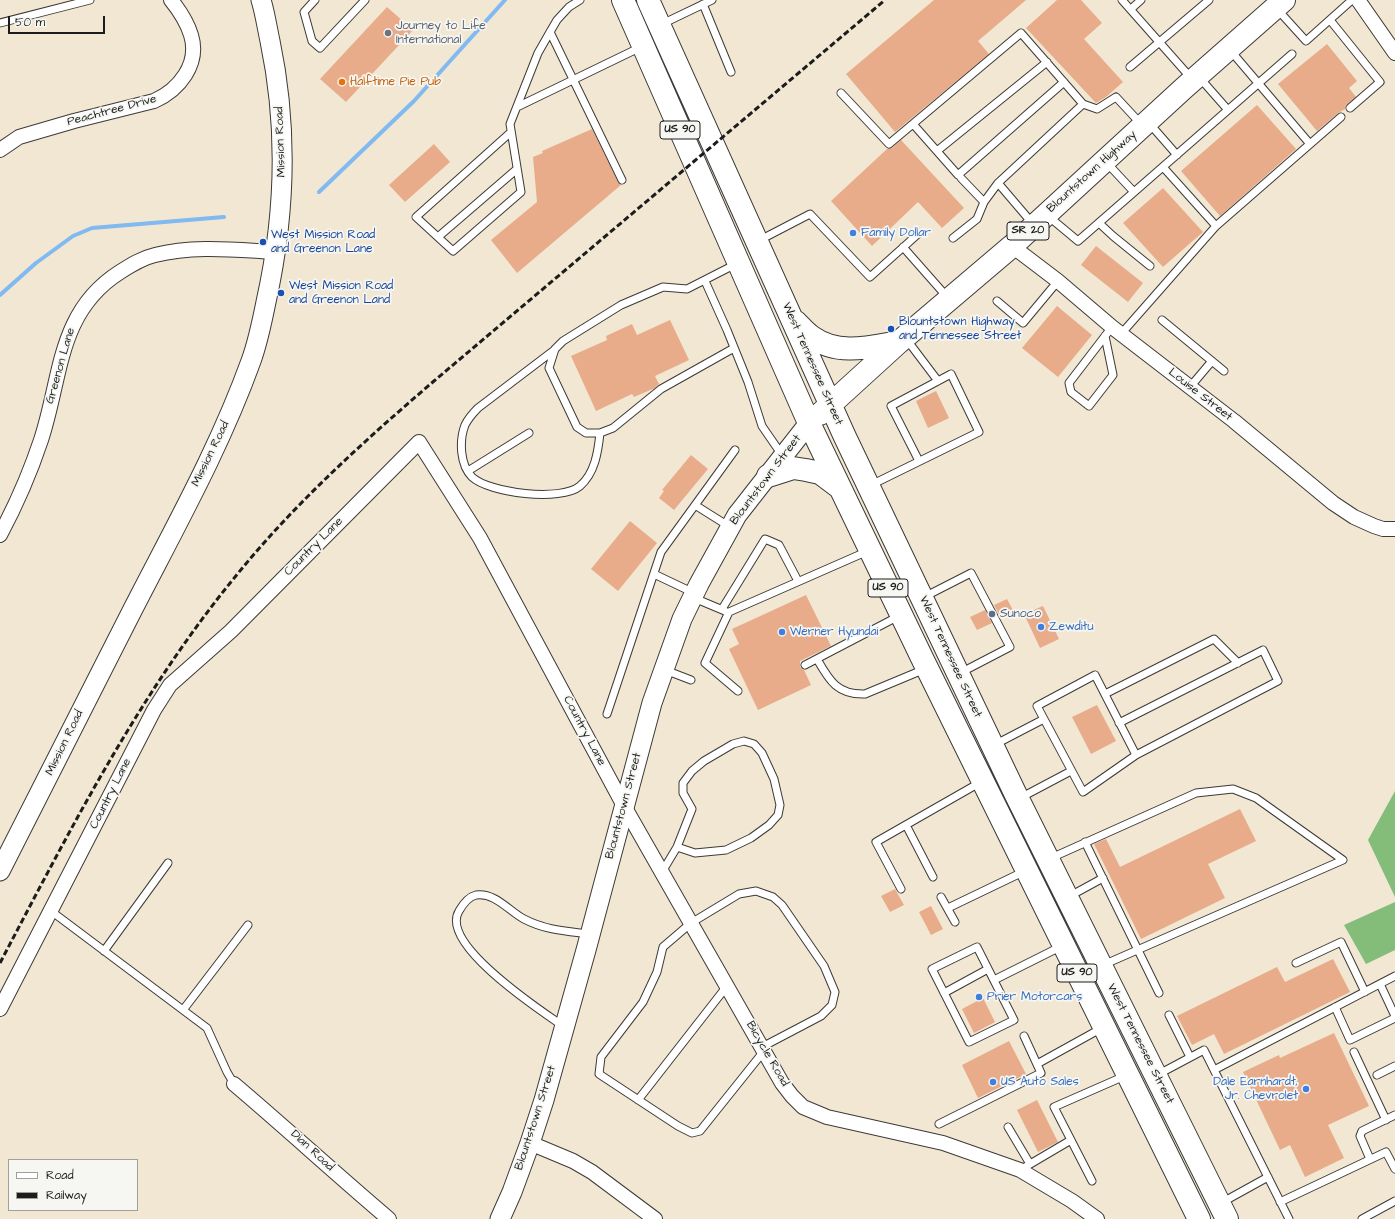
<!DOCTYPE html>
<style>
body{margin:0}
#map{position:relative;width:1395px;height:1219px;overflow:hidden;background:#f2e7d2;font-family:"Architects Daughter",sans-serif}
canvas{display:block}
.legend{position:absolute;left:8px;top:1159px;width:130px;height:52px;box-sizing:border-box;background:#f6f6f2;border:1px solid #9f9f9c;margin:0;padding:5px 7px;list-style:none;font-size:12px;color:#1c1c1c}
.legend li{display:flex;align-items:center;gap:8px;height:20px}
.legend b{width:20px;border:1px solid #9f9f9c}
.scale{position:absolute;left:8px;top:16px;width:97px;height:18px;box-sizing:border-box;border:2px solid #1c1c1c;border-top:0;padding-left:5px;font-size:12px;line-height:14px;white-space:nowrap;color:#1c1c1c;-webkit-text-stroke:3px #f6f6f2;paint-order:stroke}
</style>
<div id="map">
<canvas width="1395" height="1219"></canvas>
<ul class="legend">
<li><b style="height:5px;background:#fff"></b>Road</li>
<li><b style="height:5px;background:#1c1c1c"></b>Railway</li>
</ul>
<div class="scale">50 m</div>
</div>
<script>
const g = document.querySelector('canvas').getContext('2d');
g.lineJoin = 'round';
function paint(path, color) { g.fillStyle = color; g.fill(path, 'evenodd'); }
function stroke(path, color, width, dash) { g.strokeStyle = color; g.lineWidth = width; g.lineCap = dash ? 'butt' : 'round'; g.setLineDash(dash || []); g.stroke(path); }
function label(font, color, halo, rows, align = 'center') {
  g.font = font + ' "Architects Daughter",sans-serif'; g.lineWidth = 3.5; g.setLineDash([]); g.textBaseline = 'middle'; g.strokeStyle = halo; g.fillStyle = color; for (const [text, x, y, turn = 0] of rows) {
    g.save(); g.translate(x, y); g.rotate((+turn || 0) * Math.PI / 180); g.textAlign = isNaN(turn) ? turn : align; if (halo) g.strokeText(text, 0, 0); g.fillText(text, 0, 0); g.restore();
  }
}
paint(new Path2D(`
 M1395,791v106l-27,-57z
 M1395,902v48l-29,14 -22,-39z`), '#84bc79');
stroke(new Path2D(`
 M319,192l95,-91 91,-101
 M0,295l36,-32 37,-27 19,-8 132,-11`), '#81b9f1', 4);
paint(new Path2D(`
 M934,0h92l-48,41 11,13 -94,78 -49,-58z
 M1057,0h24l21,23 -18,16 39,43 -17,15 -10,6 -70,-75z
 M387,7l26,23 -67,72 -26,-23z
 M1327,44l30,37 -8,7 7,9 -10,8 -1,4 -7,4 -21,18 -39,-47z
 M1257,105l39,44 -76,67 -39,-45z
 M592,129l26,53 3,3 -104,88 -26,-33 46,-38 -4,-45 10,-4 -1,-2z
 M901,140l63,68 -22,20 -24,-26 -46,44 -41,-45 56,-52 5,-1z
 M434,144l16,18 -45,40 -16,-17z
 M1163,188l40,44 -40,35 -40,-44z
 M1096,246l47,37 -15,19 -47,-37z
 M1057,306l35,29 -34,42 -36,-29z
 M670,320l19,40 -34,16 4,8 -4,4 -21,9 -2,-3 -36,17 -25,-55 36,-16 -1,-4 26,-12 5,11z
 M936,391l13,27 -21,10 -12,-27z
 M691,455l17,14 -34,41 -15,-12 5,-7 -2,-1z
 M630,521l27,22 -39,48 -27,-22z
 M806,595l25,51 -31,15v6l4,3 7,15 -53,25 -29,-61 10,-5 -7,-15z
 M1007,599l7,13 -13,6 -7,-13z
 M1043,606l16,33 -19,9 -16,-34z
 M985,610l7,13 -15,7 -7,-13z
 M1097,705l19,36 -25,13 -19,-37z
 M1240,809l16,32 -48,23 17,34 -84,41 -47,-95 12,-5 14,28z
 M895,889l9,16 -14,7 -9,-16z
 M931,906l12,23 -12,6 -12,-23z
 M1333,959l17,33 -126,62 -10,-20 -22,11 -15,-29 100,-49 8,15z
 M983,998l12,24 -21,11 -12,-24z
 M1334,1033l35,73 -41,19 16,33 -39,19 -15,-32 -10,5 -37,-78 36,-17 1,3z
 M1009,1041l17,33 -48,24 -16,-33z
 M1037,1100l21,42 -20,10 -21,-42z`), '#e8ac8a');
const service = new Path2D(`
 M315,0l-11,12 8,29 8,7 45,-48
 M1122,0l69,78
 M703,4l28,68
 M1131,9l10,-9
 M1277,9l29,32 46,-41
 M1330,20l50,62 -30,26
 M0,23l90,-23
 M662,24l50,-24
 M550,32l72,148
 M1230,50l80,94
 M1130,67l79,-67
 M1199,77l29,33
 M841,93l48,51 132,-111 62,71 14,5 19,-12 25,27
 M517,107l124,-60
 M1149,123l28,32
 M913,124l45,51 106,-93
 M511,132l-95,85 37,34 68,-59 -11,-68 28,-71 12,-21 7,-12 12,-13 11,-7
 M937,151l110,-89
 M1106,162l28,30
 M1163,167l53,59
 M961,178l23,24
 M998,183l35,41
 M1048,216l30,25 214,-187
 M1099,223l14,13 37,30
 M438,237l79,-68
 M953,238l24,-19 7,-17 14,-19 85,-79
 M758,241l52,-27 60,63 48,-43
 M903,247l45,51
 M705,281l22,49 21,52 14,44 20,29
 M997,301l26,22 35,-42
 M1162,320l62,51
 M1121,334l95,-108 125,-109
 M1105,336l8,39 -24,31 -18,-14 -2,-9 43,-56
 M907,340l31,41
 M734,348l-73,41 -48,39 -13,5h-14l-9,-6 -28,-59 6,-19 8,-8 58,-36 42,-18 24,2 49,-25
 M553,351l-75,57c-5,5 -10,11 -13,17 -6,16 -5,40 7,52 17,16 89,25 108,9 15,-13 18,-34 20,-53
 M1190,387l22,-26
 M468,471l61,-38
 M871,485l108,-53 -28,-58 -60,32 28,55
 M695,505l35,22
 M654,574l40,19
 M924,597l47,-24 39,74 -50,26
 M694,598l31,13
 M722,609l43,-70 14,6 19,36
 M817,659c12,21 20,36 48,35l60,-25
 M805,665l94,-49
 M665,670l26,10
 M738,691l-33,-28 24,-51 139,-61
 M1105,694l109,-55 24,24
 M607,714l54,-162 74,-102
 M1119,723l144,-73 15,31 -142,74 -53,37 -46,-86 58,-31 41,80
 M994,745l50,-26
 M1020,798l51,-27
 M906,825l27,52
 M1085,842l74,151
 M1051,858l145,-65 37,-4 23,9 87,62 -240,105
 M662,872l15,-25 15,-38 -9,-16v-10l9,-12 12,-10 29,-17 11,-3 10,3 8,9 12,26 6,26 -2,10 -9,10 -18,13 -25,12 -31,3 -18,-6
 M901,889l-25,-47 105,-60
 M1070,896l33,-18
 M941,897l14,25
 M948,908l77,-37
 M51,911l156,117 20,44 7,12
 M977,947l37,73 -45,22 -37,-73z
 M104,951l64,-88
 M1296,963l45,-21 24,50
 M994,980l68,-34
 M1380,984l15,32
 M944,993l44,-24
 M1335,1007l15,33 45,-22
 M183,1010l65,-85
 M1169,1015l21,42
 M563,1026c-23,-16 -124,-82 -104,-115 4,-7 9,-14 17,-16 19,-3 34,17 48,24 21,11 41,12 65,15
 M762,1047l59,-31 11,-11 3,-13 -11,-26 -42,-61 -9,-8 -17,-6 -17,3 -48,29 -28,24 -6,25 -14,30 -42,55 -2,17 79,52 14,7 8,-2 64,-80
 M1354,1052l32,68
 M1037,1064l65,-36
 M1214,1070l181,-94
 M1157,1075l47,-25 85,169
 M1377,1075l18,-9
 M638,1100l89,-114
 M939,1124l102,-51 -17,-37
 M1008,1127l22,37
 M1370,1159l-10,-23 2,-5 33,-16
 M1020,1170l51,-30
 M1092,1181l-38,-74 73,-32
 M1280,1202l106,-50 9,17
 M1221,1203l47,-26
 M1362,1219l33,-18`);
const minor = new Path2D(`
 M1358,0l37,53
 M0,150l19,-13 55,-16 80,-20c25,-11 46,-37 37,-66 -4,-13 -12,-25 -20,-35
 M1012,246l46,35 54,46 122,94 99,82 21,14 20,9 9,3h12
 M0,535c16,-30 30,-62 41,-95 21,-63 16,-128 79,-168 11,-7 22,-14 35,-17 39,-10 81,-5 121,-3
 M0,1009l154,-299 16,-25 61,-54 188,-189 61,96 144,268 158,277 10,13 11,11 24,10 116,26 77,27 52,31 25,18
 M234,1084c52,44 103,91 155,135
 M530,1143l43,18 19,11 63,47`);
const secondary = new Path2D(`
 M0,871c45,-87 89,-176 134,-264 41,-80 86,-160 117,-246 7,-19 11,-39 15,-59 19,-85 22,-175 4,-261 -3,-14 -5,-28 -9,-41
 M500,1219l12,-27 18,-49 14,-43 42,-150 66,-247 30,-84 17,-35 38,-69 72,-92`);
const primary = new Path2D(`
 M623,0l186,423 114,237 276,559
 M648,0l197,437 171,358 211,424
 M796,322c5,5 10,11 16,15 26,19 58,10 87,5
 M820,414l79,-72 113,-96 172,-158 100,-88
 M768,476l25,-8 13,2 14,3 20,15`);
stroke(service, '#3c3a37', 9);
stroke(minor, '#3c3a37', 16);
stroke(secondary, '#3c3a37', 21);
stroke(primary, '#3c3a37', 24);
stroke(service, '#fff', 7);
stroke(minor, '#fff', 14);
stroke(secondary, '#fff', 19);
stroke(primary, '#fff', 22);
stroke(new Path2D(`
 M0,963c70,-133 139,-269 235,-386 59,-73 128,-135 199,-196l451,-381`), '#1c1c1c', 3, [6, 3]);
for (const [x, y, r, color] of [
 [388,33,4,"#6b7280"],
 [342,82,4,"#e8710a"],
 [853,233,4,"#3f7fe0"],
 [263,242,4,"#1a4fb4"],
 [281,293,4,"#1a4fb4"],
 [891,329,4,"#1a4fb4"],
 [992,614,4,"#5c6f8a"],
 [1041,627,4,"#3f7fe0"],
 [782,632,4,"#3f7fe0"],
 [979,997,4,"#3f7fe0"],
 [993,1082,4,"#3f7fe0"],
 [1306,1089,4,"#3f7fe0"]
]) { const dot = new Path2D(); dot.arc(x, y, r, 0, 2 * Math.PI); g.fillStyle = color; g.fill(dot); stroke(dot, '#f6f6f2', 1.5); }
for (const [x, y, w] of [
 [680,130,40],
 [1028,231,42],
 [888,588,40],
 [1077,973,40]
]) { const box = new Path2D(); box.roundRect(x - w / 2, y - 9, w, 18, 3); g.fillStyle = '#f6f6f2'; g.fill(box); stroke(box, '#1c1c1c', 1); }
label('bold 11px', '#1c1c1c', null, [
 ["US 90",680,130],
 ["SR 20",1028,231],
 ["US 90",888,588],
 ["US 90",1077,973]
]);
label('12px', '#5b616d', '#f6f6f2', [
 ["Journey to Life",396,26],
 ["International",396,40]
], 'left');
label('12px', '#c56008', '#f6f6f2', [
 ["Halftime Pie Pub",350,82]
], 'left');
label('12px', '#1c1c1c', '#f6f6f2', [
 ["Peachtree Drive",112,111,-15],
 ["Mission Road",281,142,-92],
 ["Blountstown Highway",1092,172,-42],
 ["West Tennessee Street",812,364,66],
 ["Greenon Lane",61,366,-74],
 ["Louise Street",1200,395,38],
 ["Mission Road",211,454,-64],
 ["Blountstown Street",766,480,-53],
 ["Country Lane",314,547,-45],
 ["West Tennessee Street",950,657,65],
 ["Country Lane",584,731,62],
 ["Mission Road",65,743,-64],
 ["Country Lane",111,794,-63],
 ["Blountstown Street",624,806,-75],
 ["West Tennessee Street",1140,1044,63],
 ["Bicycle Road",767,1054,60],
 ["Blountstown Street",536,1118,-72],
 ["Dian Road",312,1151,43]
]);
label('12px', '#366cbe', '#f6f6f2', [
 ["Family Dollar",861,233],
 ["Zewditu",1049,627],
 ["Werner Hyundai",790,632],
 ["Prier Motorcars",987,997],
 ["US Auto Sales",1001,1082],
 ["Dale Earnhardt,",1298,1082,"right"],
 ["Jr. Chevrolet",1298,1096,"right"]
], 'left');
label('12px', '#164399', '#f6f6f2', [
 ["West Mission Road",271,235],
 ["and Greenon Lane",271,249],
 ["West Mission Road",289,286],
 ["and Greenon Land",289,300],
 ["Blountstown Highway",899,322],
 ["and Tennessee Street",899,336]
], 'left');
label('12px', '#4e5e75', '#f6f6f2', [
 ["Sunoco",1000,614]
], 'left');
</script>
